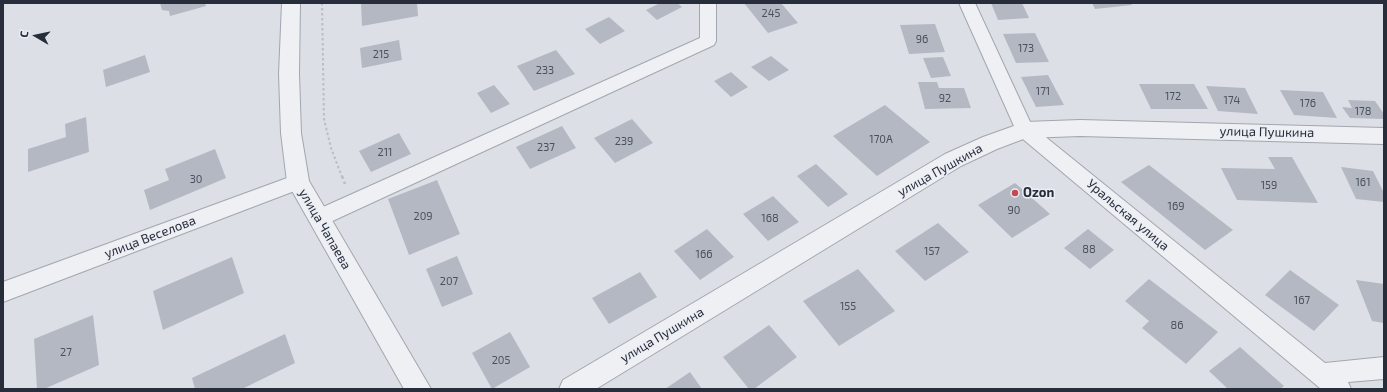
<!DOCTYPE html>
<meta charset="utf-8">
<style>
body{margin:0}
#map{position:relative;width:1387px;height:392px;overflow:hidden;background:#dcdfe5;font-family:"Exo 2",sans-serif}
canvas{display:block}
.frame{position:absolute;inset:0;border:4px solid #272d3b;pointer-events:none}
.north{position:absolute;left:16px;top:16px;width:40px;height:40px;-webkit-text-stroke:3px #ebeef3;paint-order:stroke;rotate:279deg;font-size:11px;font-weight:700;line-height:16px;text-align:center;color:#272d3b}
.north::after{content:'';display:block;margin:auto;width:14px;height:18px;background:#272d3b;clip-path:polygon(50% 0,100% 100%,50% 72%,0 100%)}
</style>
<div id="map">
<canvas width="1387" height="392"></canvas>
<div class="frame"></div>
<div class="north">С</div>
</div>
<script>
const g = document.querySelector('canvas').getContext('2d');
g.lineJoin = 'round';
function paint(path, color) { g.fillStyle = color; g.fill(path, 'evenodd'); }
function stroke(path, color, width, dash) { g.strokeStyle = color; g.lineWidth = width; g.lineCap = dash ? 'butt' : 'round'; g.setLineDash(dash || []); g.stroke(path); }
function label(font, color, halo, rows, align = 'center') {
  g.font = font + ' "Exo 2",sans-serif'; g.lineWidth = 3; g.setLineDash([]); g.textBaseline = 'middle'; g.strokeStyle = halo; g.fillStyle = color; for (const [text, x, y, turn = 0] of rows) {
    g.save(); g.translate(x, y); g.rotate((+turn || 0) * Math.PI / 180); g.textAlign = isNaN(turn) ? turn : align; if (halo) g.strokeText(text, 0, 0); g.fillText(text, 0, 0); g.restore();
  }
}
paint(new Path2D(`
 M160,3h45l1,3 -36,10 -1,-5 -7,-1z
 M361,3h56l1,13 -56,10z
 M660,3h17l5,4 -25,13 -11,-10z
 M744,3h37l17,20 -30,10z
 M991,3h31l7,15 -31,2z
 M1092,3h39l1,2 -37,4z
 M609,17l16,14 -25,13 -15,-15z
 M935,24l10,28 -36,2 -9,-29z
 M1035,33l14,29 -33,1 -13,-29z
 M399,40l3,20 -40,8 -2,-20z
 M556,50l19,24 -41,17 -17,-25z
 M145,55l5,17 -44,15 -3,-17z
 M771,56l18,14 -20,11 -18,-14z
 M943,57l8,19 -20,2 -8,-20z
 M731,72l17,15 -17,10 -17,-16z
 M1048,75l16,30 -28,2 -15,-30z
 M918,82h19l2,6h25l7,20 -46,1z
 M1139,84h55l14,25h-57z
 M494,85l16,19 -19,9 -14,-20z
 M1206,86l39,2 13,26 -40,-3z
 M1280,90l43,2 14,26 -43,-3z
 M1348,100l27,1 9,13v5l-34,-1 -8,-11 10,1z
 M885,105l45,37 -53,34 -44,-40z
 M86,117l3,35 -61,20v-23l38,-12 -1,-13z
 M632,119l21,24 -38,20 -21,-25z
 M562,126l14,22 -46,21 -14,-22z
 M399,133l12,21 -40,18 -12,-21z
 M215,149l11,29 -76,32 -6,-20 25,-10 -4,-11z
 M1268,157h24l26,46 -81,-3 -16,-32 54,1z
 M816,164l32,30 -20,13 -31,-31z
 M1149,165l84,65 -28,20 -84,-68z
 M1341,167l32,4 11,22v9l-28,-3z
 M437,180l23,54 -51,21 -21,-56z
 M1015,183l35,31 -38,24 -34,-33z
 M773,196l26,26 -31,19 -25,-27z
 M938,223l31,29 -44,29 -30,-30z
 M707,229l27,28 -34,23 -26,-29z
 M1088,229l26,21 -24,19 -26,-21z
 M457,256l16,38 -31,13 -16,-38z
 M232,257l12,36 -81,37 -10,-39z
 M858,269l37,42 -56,35 -36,-45z
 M1290,270l49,35 -25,26 -49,-36z
 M640,272l17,25 -48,27 -17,-26z
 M1149,279l69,53 -32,32 -44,-36 7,-7 -24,-20z
 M1356,280l28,4v39l-12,-2z
 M93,315l6,50 -55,24h-7l-3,-50z
 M769,325l28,32 -43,32h-5l-26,-32z
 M510,332l20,35 -38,22 -20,-36z
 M285,334l10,29 -53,26h-47l-3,-11z
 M1240,347l44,39 -4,3h-52l-19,-18z
 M690,372l12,17h-37z`), '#b4b8c2');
const minor = new Path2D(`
 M700,3h16v38l-2,4 -388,179 -7,2 -7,-2 -3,-6 3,-6 388,-174z
 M959,3h16l57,123 293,237 59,-6v22l-36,3 3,7h-30l-303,-254z
 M298,174l7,3 3,5 -3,5 -302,115v-20z`);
const tertiary = new Path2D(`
 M282,3h18l-1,71 2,59 8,48 122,208h-27l-117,-207 -6,-49 -2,-59z
 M1080,120l304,8v16l-304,-8 -54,2 -29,11 -36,17 -365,223h-37l4,-9 382,-226 38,-17 42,-15z`);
stroke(minor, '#a2a6af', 2);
stroke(tertiary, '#a2a6af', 2);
stroke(new Path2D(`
 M322,3l2,116 7,29 11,29`), '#bbbdc4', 2, [2.5, 2.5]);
stroke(new Path2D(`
 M342,176l3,8`), '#bbbdc4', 2.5, [3, 3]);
paint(minor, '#eff0f4');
paint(tertiary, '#eff0f4');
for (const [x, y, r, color] of [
 [1015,193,4,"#c44753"]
]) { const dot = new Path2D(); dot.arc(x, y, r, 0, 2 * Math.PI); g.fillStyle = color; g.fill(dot); stroke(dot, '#ebeef3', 1.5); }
label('11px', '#4a505d', null, [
 ["245",771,13],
 ["96",922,39],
 ["173",1026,48],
 ["215",381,54],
 ["233",545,70],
 ["171",1043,91],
 ["172",1173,96],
 ["92",945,98],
 ["174",1232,100],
 ["176",1308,103],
 ["178",1363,111],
 ["170А",881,139],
 ["239",624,141],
 ["237",546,147],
 ["211",385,152],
 ["30",196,179],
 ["161",1363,182],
 ["159",1269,185],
 ["169",1176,206],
 ["90",1014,210],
 ["209",423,216],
 ["168",770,218],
 ["88",1089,249],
 ["157",932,251],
 ["166",704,254],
 ["207",449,281],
 ["167",1302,300],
 ["155",848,306],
 ["86",1177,325],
 ["27",66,352],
 ["205",501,360]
]);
label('13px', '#272d3b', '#ebeef3', [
 ["улица Пушкина",1267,132,1],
 ["улица Пушкина",940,170,-29],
 ["Уральская улица",1128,215,40],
 ["улица Чапаева",325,229,60],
 ["улица Веселова",150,237,-21],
 ["улица Пушкина",662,335,-31]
]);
label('bold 13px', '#272d3b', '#ebeef3', [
 ["Ozon",1023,193]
], 'left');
</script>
